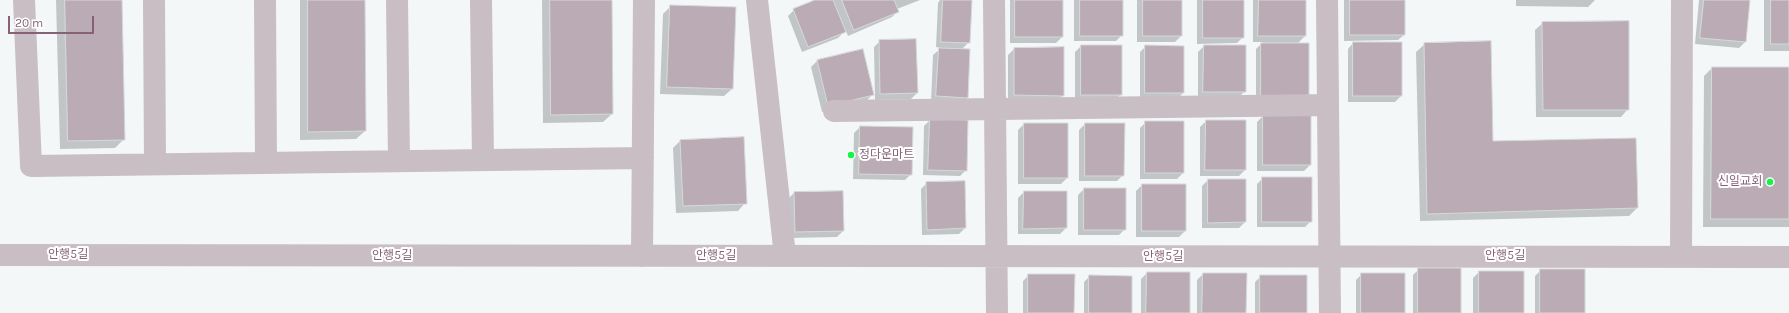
<!DOCTYPE html>
<meta charset="utf-8">
<style>
body{margin:0}
#map{position:relative;width:1789px;height:313px;overflow:hidden;background:#f3f7f7;font-family:Karla,sans-serif}
canvas{display:block}
.scale{position:absolute;left:8px;top:16px;width:86px;height:18px;box-sizing:border-box;border:2px solid #876277;border-top:0;padding-left:5px;font-size:12px;line-height:14px;white-space:nowrap;color:#876277;-webkit-text-stroke:3px #fff;paint-order:stroke}
</style>
<div id="map">
<canvas width="1789" height="313"></canvas>
<div class="scale">20 m</div>
</div>
<script>
const g = document.querySelector('canvas').getContext('2d');
g.lineJoin = 'round';
function paint(path, color) { g.fillStyle = color; g.fill(path, 'evenodd'); }
function stroke(path, color, width, dash) { g.strokeStyle = color; g.lineWidth = width; g.lineCap = dash ? 'butt' : 'round'; g.setLineDash(dash || []); g.stroke(path); }
function label(font, color, halo, rows, align = 'center') {
  g.font = font + ' Karla,"Noto Sans KR",sans-serif'; g.lineWidth = 4; g.setLineDash([]); g.textBaseline = 'middle'; g.strokeStyle = halo; g.fillStyle = color; for (const [text, x, y, turn = 0] of rows) {
    g.save(); g.translate(x, y); g.rotate((+turn || 0) * Math.PI / 180); g.textAlign = isNaN(turn) ? turn : align; if (halo) g.strokeText(text, 0, 0); g.fillText(text, 0, 0); g.restore();
  }
}
paint(new Path2D(`
 M56,0h65l3,139 -9,9 -55,1z
 M300,0h64l1,131 -9,8 -56,1z
 M542,0h69l1,114 -9,8 -60,1z
 M818,0h102l-23,9 1,2 -6,6 -44,19 -8,-19h-1l5,15 -6,6 -36,14 -14,-36 6,-6z
 M940,0h31l-2,42 -8,8 6,48 -6,6 -30,-2 2,-47 8,-7 -5,-1 2,-44z
 M1010,0h52v37l-6,6h-46z
 M1074,0h48v35l-6,6h-42z
 M1137,0h44v36l-6,6h-38z
 M1197,0h46v37l-6,6 -40,1z
 M1253,0h52v36l-8,8h11l-52,57v-52l7,-7h-10z
 M1344,0h60v35l-6,5 -54,1z
 M1516,0h79l-7,7 -72,-1z
 M1699,0h50l-4,42 -6,6 -44,-4z
 M1764,0h25v51h-25z
 M671,6l61,83 -8,7 -64,-2 3,-80z
 M1543,23l85,86 -7,8h-85l-1,-87z
 M915,40l2,53 -6,6 -36,1 -1,-53 6,-6z
 M1353,43l48,53 -6,6h-47v-53z
 M1425,44l67,98 145,66 -8,8 -209,5 -4,-169z
 M1081,46l40,48 -6,6h-40v-48z
 M1146,46l37,47 -6,6h-37v-47z
 M1204,46l41,45 -6,6 -41,1v-46z
 M1014,49l49,46 -6,6h-49v-46z
 M863,51l10,43 -6,6 -45,12 -11,-45 6,-6z
 M1712,68h77v159h-86l1,-151z
 M1263,116l47,49 -6,6h-47v-49z
 M930,120l36,50 -6,6 -37,-1 1,-49z
 M1206,121h39v49l-6,6h-39v-49z
 M1146,122l37,51 -6,6h-37v-51z
 M1024,124l43,54 -6,6h-43v-54z
 M1085,124l38,51 -6,6h-38v-51z
 M860,127l51,47 -6,6 -52,-1 1,-46z
 M680,141l65,62 -7,8 -62,2 -3,-65z
 M1263,178l48,43 -6,6h-48v-43z
 M1208,180l37,42 -6,6h-37v-42z
 M927,183l38,45 -6,6 -37,1 -1,-46z
 M1142,185l43,46 -6,6h-43v-46z
 M1084,189h41v40l-6,6h-41v-40z
 M1024,192l42,36 -6,6h-42v-36z
 M794,193l49,38 -6,6 -48,1 -1,-39z
 M1419,269l41,44h-47v-38z
 M1541,270l43,43h-49v-37z
 M1479,272l44,41h-50v-35z
 M1147,273l42,40h-48v-34z
 M1203,274l42,39h-48v-33z
 M1362,274l42,39h-48v-33z
 M1029,275l44,38h-50v-32z
 M1090,276l41,37h-47v-31z
 M1261,276l45,37h-51v-31z`), '#0003');
const building = new Path2D(`
 M65,0h57l3,140 -57,1z
 M308,0h57l1,131 -58,1z
 M550,0h62l1,114 -62,1z
 M815,0h18l13,32 -38,15 -15,-38z
 M842,0h52l5,12 -45,18z
 M943,0h29l-2,43 -29,-1z
 M1015,0h48v37h-48z
 M1080,0h43v36h-43z
 M1143,0h39v36h-39z
 M1203,0h41v38h-41z
 M1259,0h47v36h-48z
 M1350,0h55v35h-55z
 M1704,0h46l-4,42 -46,-4z
 M1771,0h18v44h-18z
 M670,5l66,2 -3,82 -66,-2z
 M1629,21v89h-86l-1,-88z
 M916,39l2,54 -38,1 -1,-54z
 M1491,41l2,100 143,-3 2,70 -211,6 -3,-171z
 M1353,42h49v54h-49z
 M1261,43h48v53h-48z
 M1081,45h41v50h-41z
 M1145,45l39,1v47h-39z
 M1204,45h42v47h-43z
 M1064,47v49l-50,-1v-47z
 M939,48l31,1 -2,49 -32,-2z
 M863,49l11,46 -46,11 -11,-46z
 M1712,67h77v152h-78z
 M1263,115h48v50h-48z
 M930,119l38,1 -1,51 -39,-1z
 M1206,120h40v50h-41z
 M1145,121h39v52h-39z
 M1024,123h44v55h-44z
 M1085,123h40l-1,53h-39z
 M860,126l53,1 -1,48 -53,-1z
 M744,137l3,67 -64,2 -3,-66z
 M1262,177h50v45h-50z
 M1208,179h38v43l-38,1z
 M965,181l1,47 -39,2 -1,-48z
 M1142,184h44v47h-44z
 M1084,188h42v42h-42z
 M843,191l1,40 -49,1 -1,-40z
 M1024,191h43v37l-44,1z
 M1418,268h43v45h-43z
 M1540,269h45v44h-45z
 M1479,271h45v42h-45z
 M1147,272h43v41h-44z
 M1203,273h44l-1,40h-44z
 M1361,273h44v40h-44z
 M1028,274h47l-1,39h-46z
 M1089,275l43,1v37h-43z
 M1260,275h47v38h-47z`);
paint(building, '#baabb5');
stroke(building, '#d5d8d8', 1);
stroke(new Path2D(`
 M24,0l7,166 612,-8
 M154,0l1,164
 M265,0l1,163
 M397,0l2,161
 M481,0l2,160
 M757,0l28,256
 M994,0l3,313
 M1327,0l3,313
 M834,111l493,-6
 M0,255l1789,2
 M642,256l2,-256
 M1681,257l1,-257`), '#c8bec4', 22);
for (const [x, y, r, color] of [
 [851,155,4,"#14f647"],
 [1770,182,4,"#14f647"]
]) { const dot = new Path2D(); dot.arc(x, y, r, 0, 2 * Math.PI); g.fillStyle = color; g.fill(dot); stroke(dot, '#fff', 1.5); }
label('12px', '#876277', '#fff', [
 ["정다운마트",859,155],
 ["신일교회",1762,182,"right"]
], 'left');
label('12px', '#876277', '#fff', [
 ["안행5길",68,255],
 ["안행5길",392,256],
 ["안행5길",716,256],
 ["안행5길",1505,256],
 ["안행5길",1163,257]
]);
</script>
